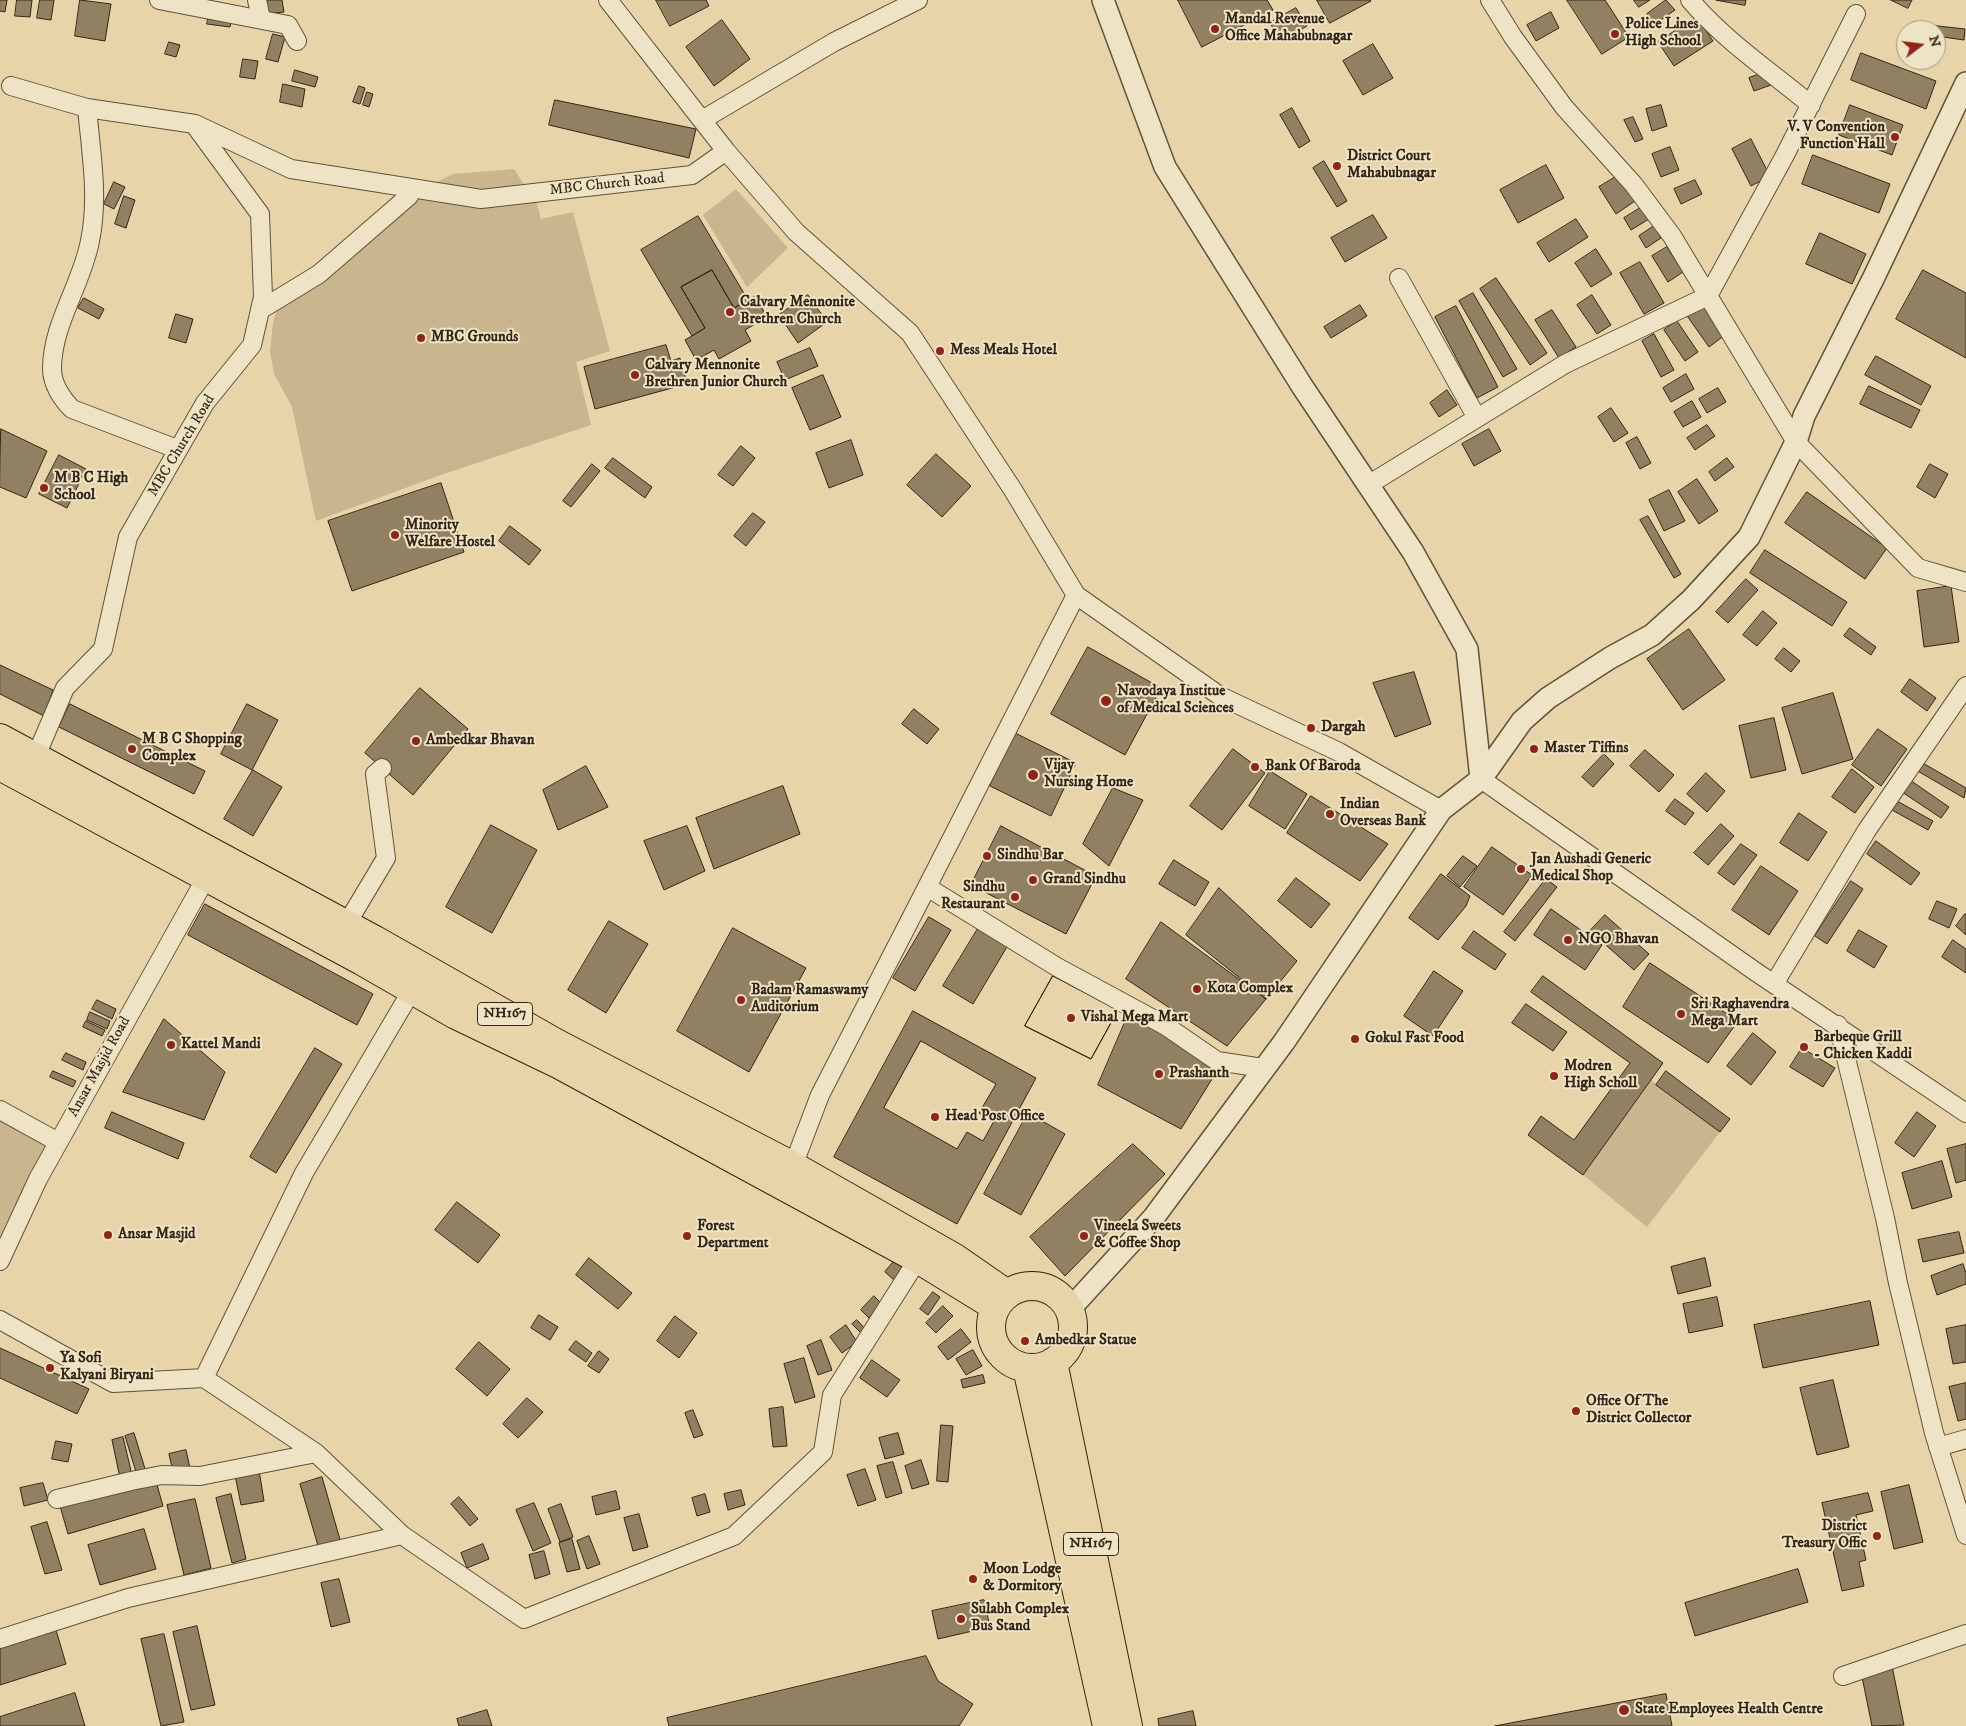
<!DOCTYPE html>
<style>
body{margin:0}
#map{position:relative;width:1966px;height:1726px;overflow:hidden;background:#e7d4a8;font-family:"IM FELL DW Pica",serif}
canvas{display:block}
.north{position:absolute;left:1896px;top:20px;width:50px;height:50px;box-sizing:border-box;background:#efe3c6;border:1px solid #a4977f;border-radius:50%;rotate:75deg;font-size:14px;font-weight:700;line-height:20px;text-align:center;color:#342615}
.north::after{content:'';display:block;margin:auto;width:18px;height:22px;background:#8f2418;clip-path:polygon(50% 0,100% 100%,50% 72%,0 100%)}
</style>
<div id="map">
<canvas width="1966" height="1726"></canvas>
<div class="north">N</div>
</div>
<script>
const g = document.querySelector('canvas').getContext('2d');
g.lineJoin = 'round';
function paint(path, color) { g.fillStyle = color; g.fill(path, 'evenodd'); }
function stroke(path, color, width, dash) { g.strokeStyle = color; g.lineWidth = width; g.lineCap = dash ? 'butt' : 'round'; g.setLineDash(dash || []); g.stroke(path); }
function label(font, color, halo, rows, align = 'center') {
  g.font = font + ' "IM FELL DW Pica",serif'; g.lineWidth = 4; g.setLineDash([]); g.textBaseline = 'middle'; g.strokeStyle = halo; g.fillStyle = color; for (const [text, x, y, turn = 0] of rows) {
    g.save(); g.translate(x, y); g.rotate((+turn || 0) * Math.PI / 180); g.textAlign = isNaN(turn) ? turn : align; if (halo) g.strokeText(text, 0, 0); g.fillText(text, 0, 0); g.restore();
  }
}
paint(new Path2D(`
 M514,169l23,35 4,15 32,-7 37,139 -34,11 15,63 -153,51 -122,45 -24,-114 -18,-33 -4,-22 3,-29 6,-22 120,-100 54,-27z
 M736,189l52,59 -41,39 -44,-72z
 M1651,1080l69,52 -73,95 -64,-52z
 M0,1112l50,32 -50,107z`), '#c9b68f');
const building = new Path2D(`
 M0,0h7l-2,12 -5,-1z
 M17,0h15l-2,17 -15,-1z
 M40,0h14l-3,20 -14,-2z
 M80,0l31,4 -6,37 -30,-5z
 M266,0h16l2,12 -16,2z
 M656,0h50l3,6 -39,20z
 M1178,0h89l6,10 -71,37z
 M1317,0h53l1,1 -41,22z
 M1567,0h38l24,37 -27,17z
 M1634,0h16l-11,7z
 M1666,0l9,10 -20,14 -8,-10z
 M1716,0h30l-1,5z
 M1891,0h21l-4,8z
 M1296,8l11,18 -26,15 -11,-18z
 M1551,12l8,16 -23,13 -9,-16z
 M209,13l23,4 -2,10 -23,-3z
 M1697,17l16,24 -39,25 -16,-24z
 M722,20l28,39 -36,27 -28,-39z
 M1920,24l45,5 -1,11 -28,-4v-6h-16z
 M273,34l12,3 -7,25 -12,-3z
 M169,42l11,3 -4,12 -11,-3z
 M1373,44l20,34 -30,17 -20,-34z
 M1861,53l75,28 -10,28 -75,-29z
 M243,59l15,2 -3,18 -15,-2z
 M295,70l23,7 -3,10 -23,-6z
 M1766,72l5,13 -17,6 -5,-13z
 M283,84l22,5 -3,18 -22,-5z
 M359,86l6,2 -5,16 -7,-2z
 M367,92l6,2 -4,13 -6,-2z
 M555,100l141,29 -7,29 -140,-33z
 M1661,105l6,21 -15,5 -6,-22z
 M1850,105l53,20 -11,30 -53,-20z
 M1292,108l18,33 -11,7 -19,-33z
 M1633,117l10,22 -8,3 -11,-22z
 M1751,139l19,37 -19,10 -19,-37z
 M1670,147l9,23 -18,7 -9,-23z
 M1813,155l77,29 -11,29 -77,-29z
 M1324,161l23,40 -10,6 -24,-39z
 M1546,165l18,33 -46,25 -18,-33z
 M1619,175l16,26 -19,13 -17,-27z
 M1695,180l7,14 -21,10 -7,-15z
 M114,182l11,5 -11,22 -10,-5z
 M124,196l11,4 -9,28 -11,-4z
 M1642,207l7,12 -18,11 -7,-12z
 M1373,215l14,23 -42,24 -14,-24z
 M698,216l50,84 -14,8 -22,-38 -31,17 24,41 -13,8 -51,-86z
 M1576,219l12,18 -39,25 -12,-19z
 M1654,226l7,12 -15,10 -7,-12z
 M1820,233l46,21 -14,30 -46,-20z
 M1667,247l16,25 -15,10 -16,-26z
 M1596,249l16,25 -21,13 -16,-24z
 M1640,262l24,41 -20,11 -24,-41z
 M712,270l22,38 21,-12 12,21 -22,13 6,11 -32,18 -5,-9 -18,10 -11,-20 20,-12 -24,-41z
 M1923,270l43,23v65l-70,-39z
 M1496,278l51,75 -17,12 -50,-76z
 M1473,293l44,76 -14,8 -44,-76z
 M808,295l19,27 -29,21 -19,-28z
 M1592,295l19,30 -14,9 -20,-29z
 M84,298l20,11 -5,10 -21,-11z
 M1700,302l25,33 -16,12 -24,-34z
 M1360,305l7,11 -36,22 -7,-11z
 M1456,306l42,81 -21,11 -42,-81z
 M1552,310l24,37 -17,11 -24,-38z
 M176,314l17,5 -7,24 -17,-5z
 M1677,321l21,31 -13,9 -21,-31z
 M1654,334l20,36 -13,7 -19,-36z
 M666,345l5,16 9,-3 7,26 -92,25 -11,-42z
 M810,348l8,18 -33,14 -8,-18z
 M1876,356l55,30 -10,19 -56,-30z
 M1686,374l8,15 -23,13 -8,-14z
 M823,375l18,42 -31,13 -18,-42z
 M1869,386l51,24 -9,18 -51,-24z
 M1718,388l8,14 -19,11 -8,-14z
 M1447,390l10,15 -18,12 -9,-14z
 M1692,401l9,16 -18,10 -9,-15z
 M1611,408l17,25 -14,9 -16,-25z
 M1707,425l8,11 -20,14 -8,-12z
 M1,429l46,22 -21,47 -26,-11z
 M1489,429l12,22 -27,15 -12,-22z
 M1637,437l14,26 -11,6 -14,-26z
 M851,440l12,35 -34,13 -13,-35z
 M741,446l14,12 -22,28 -15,-11z
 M936,454l35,32 -29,31 -35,-32z
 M59,455l27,14 -19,39 -28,-14z
 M613,458l39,29 -7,11 -40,-30z
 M1727,458l7,9 -19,14 -6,-9z
 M592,464l8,7 -29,36 -8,-6z
 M1930,464l18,10 -13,24 -18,-11z
 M1697,479l21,32 -19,13 -21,-32z
 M441,483l23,69 -112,39 -24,-70z
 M1669,490l16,31 -21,10 -15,-31z
 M1807,492l80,56 -22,31 -80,-56z
 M753,513l12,9 -19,24 -12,-10z
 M1648,516l33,58 -7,4 -34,-58z
 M510,526l31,24 -12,15 -30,-24z
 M1765,550l82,52 -15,24 -82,-53z
 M1746,579l12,11 -30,33 -12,-11z
 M1951,586l8,56 -35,5 -7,-56z
 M1763,611l14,12 -20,23 -14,-11z
 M1850,628l26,19 -5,8 -27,-19z
 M1689,629l36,51 -42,30 -36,-51z
 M1088,647l73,41 -36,67 -74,-41z
 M1784,648l16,13 -9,11 -16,-13z
 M0,665l53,25 -9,26 -44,-22z
 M1414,672l17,52 -36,13 -22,-54z
 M1910,679l26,19 -9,13 -26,-19z
 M420,688l48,41 -55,66 -48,-42z
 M1833,693l20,66 -51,15 -20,-66z
 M70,704l135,67 -11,23 -135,-67z
 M247,704l31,16 -26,50 -31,-16z
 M914,709l25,20 -12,15 -25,-20z
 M1774,718l12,52 -35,8 -12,-52z
 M1878,729l29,20 -26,37 -29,-21z
 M1015,733l61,30 -25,53 -61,-30z
 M1233,749l32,24 -43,57 -32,-24z
 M1645,750l29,25 -15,17 -29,-26z
 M1604,754l10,10 -21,23 -11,-10z
 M1921,762l45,26 -2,10 -48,-28z
 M586,766l22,41 -50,23 -15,-40z
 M1852,769l22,18 -19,26 -23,-16z
 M253,770l29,17 -29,49 -29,-17z
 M1270,771l37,23 -22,35 -36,-23z
 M1706,773l19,18 -18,21 -20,-18z
 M1907,778l42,29 -8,11 -42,-28z
 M783,786l17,48 -86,35 -18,-51z
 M1113,788l30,12 -34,66 -26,-22z
 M1311,796l77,48 -28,37 -73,-48z
 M1675,799l19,14 -9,12 -19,-14z
 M1897,801l36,20 -5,9 -36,-20z
 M1799,813l28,19 -19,29 -28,-18z
 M1721,824l13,12 -26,29 -14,-12z
 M491,825l46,25 -45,83 -46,-26z
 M687,826l18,45 -41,19 -20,-49z
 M1001,826l95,50 -30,58 -95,-49z
 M1876,841l44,32 -9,12 -44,-31z
 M1741,844l16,11 -23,30 -16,-12z
 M1492,847l40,28 -29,40 -39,-28z
 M1463,856l14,10 -17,21 -13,-11z
 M1174,860l35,22 -14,24 -36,-22z
 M1761,866l37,25 -29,44 -37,-25z
 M1441,874l29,22 -4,10 -28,34 -29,-22z
 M1296,878l34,26 -19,24 -33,-27z
 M1546,879l11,8 -42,54 -11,-9z
 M1851,881l12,8 -36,55 -12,-8z
 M1219,888l78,73 -31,38 -80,-64z
 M1937,901l20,8 -8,19 -20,-9z
 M205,904l168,90 -16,31 -169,-90z
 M1551,909l51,36 -17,25 -51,-35z
 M1965,914h1v21l-10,-9z
 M1605,915l44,39 -15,16 -44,-39z
 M929,917l22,13 -36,61 -22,-13z
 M609,921l39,23 -42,69 -38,-23z
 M982,922l29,18 -38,64 -30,-18z
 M1161,922l105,77 -39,47 -101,-67z
 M733,928l73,40 -57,104 -72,-41z
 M1859,930l28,16 -13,22 -27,-17z
 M1474,931l32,23 -11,16 -33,-22z
 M1953,940l13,9v24l-24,-16z
 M1650,963l88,58 -30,42 -85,-56z
 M1434,971l29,20 -30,45 -29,-20z
 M1053,976l65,34 -27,49 -66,-33z
 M1053,976l65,34 -27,49 -66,-33z
 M1543,976l120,87 -80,112 -55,-40 13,-19 33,24 56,-77 -99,-71z
 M97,1000l19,9 -4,10 -20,-10z
 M1526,1004l41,28 -14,19 -41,-28z
 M913,1011l123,67 -79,146 -123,-67z
 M90,1012l20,9 -3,8 -20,-9z
 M1129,1013l93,50 -41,66 -83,-44z
 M164,1019l61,53 -21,48 -81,-28z
 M86,1021l19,9 -3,6 -19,-9z
 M1753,1033l23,19 -25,33 -24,-19z
 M921,1041l75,43 -17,29 15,8 -11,20 -16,-9 -10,17 -73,-41z
 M315,1048l27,16 -66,109 -26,-16z
 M1802,1048l33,20 -12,19 -33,-20z
 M66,1053l20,9 -3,8 -21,-10z
 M53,1071l23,10 -3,6 -23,-10z
 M1666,1071l64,48 -10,13 -64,-47z
 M112,1112l72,31 -6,16 -73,-31z
 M1917,1112l19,14 -22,31 -19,-14z
 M1028,1113l37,21 -44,81 -37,-21z
 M1133,1144l32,30 -100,102 -35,-39z
 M1966,1144v36l-10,3 -9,-34z
 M1942,1161l10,36 -40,12 -10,-36z
 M457,1202l43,33 -22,28 -43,-33z
 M1959,1232l5,21 -41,9 -5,-22z
 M589,1258l43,35 -14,16 -42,-34z
 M1705,1258l6,28 -33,8 -7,-27z
 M895,1260l10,8 -11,12 -9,-8z
 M1963,1264l3,9v11l-29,11 -6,-19z
 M933,1292l7,5 -12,18 -8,-6z
 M874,1296l8,8 -13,14 -8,-8z
 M1717,1297l6,29 -34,7 -6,-29z
 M1870,1301l9,44 -116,23 -9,-43z
 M943,1306l10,10 -17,17 -10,-10z
 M539,1315l19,12 -8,13 -19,-12z
 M675,1316l22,17 -18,25 -22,-17z
 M857,1320l10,11 -4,4 -11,-11z
 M846,1325l11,17 -15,11 -12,-16z
 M1966,1325v37l-13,2 -7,-35z
 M961,1329l10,13 -23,18 -10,-13z
 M821,1340l11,30 -14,5 -11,-29z
 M576,1341l16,12 -6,9 -17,-12z
 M479,1342l31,27 -23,27 -31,-27z
 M0,1348l89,41 -12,25 -77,-36z
 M973,1350l9,16 -16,9 -10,-16z
 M599,1351l10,8 -10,14 -11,-7z
 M804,1358l11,39 -20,6 -11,-39z
 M872,1360l28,20 -13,17 -27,-19z
 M983,1375l2,8 -22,5 -2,-8z
 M1833,1380l16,67 -32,8 -17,-67z
 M1966,1383v36l-8,2 -9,-34z
 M527,1398l16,14 -25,26 -15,-14z
 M783,1407l4,39 -14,1 -4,-38z
 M693,1410l10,25 -9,3 -9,-25z
 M941,1425l12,1 -5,56 -11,-1z
 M134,1433l12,39 -9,3 -12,-39z
 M898,1433l6,21 -19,5 -6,-21z
 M123,1437l9,38 -12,3 -8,-38z
 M56,1441l16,3 -4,18 -16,-3z
 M186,1450l4,18 -17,4 -4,-18z
 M921,1460l8,24 -17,5 -7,-23z
 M893,1462l9,31 -16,5 -9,-32z
 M865,1469l11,31 -18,6 -11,-31z
 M259,1470l5,31 -23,4 -6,-30z
 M322,1477l19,66 -22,6 -19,-65z
 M155,1478l8,28 -95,28 -8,-28z
 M43,1483l5,17 -24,6 -4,-18z
 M1909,1485l14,57 -29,7 -13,-57z
 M741,1490l4,15 -17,5 -4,-16z
 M616,1491l4,18 -24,6 -4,-18z
 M1868,1493l5,18 -17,4 10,45 -7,2 5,24 -22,5 -20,-88z
 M231,1494l15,65 -14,4 -16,-65z
 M705,1494l5,18 -13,4 -5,-18z
 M459,1497l19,22 -8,7 -19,-22z
 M195,1499l16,69 -27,7 -17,-70z
 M534,1503l17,40 -18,8 -17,-41z
 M561,1504l12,33 -13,5 -12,-33z
 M639,1514l9,33 -15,4 -9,-33z
 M47,1522l15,48 -17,4 -14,-47z
 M144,1529l12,40 -56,16 -12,-40z
 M589,1536l11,28 -13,5 -10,-28z
 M572,1539l8,30 -13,3 -8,-29z
 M483,1544l6,15 -22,9 -6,-15z
 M544,1551l6,23 -15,5 -6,-24z
 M1798,1569l10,33 -113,34 -10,-33z
 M339,1579l11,43 -19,5 -10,-44z
 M984,1600l6,27 -52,12 -6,-28z
 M197,1626l18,79 -24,5 -18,-78z
 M56,1630l10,34 -66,21v-37z
 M164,1634l20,88 -23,4 -20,-87z
 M926,1656l12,25 35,23 -14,22h-290l-2,-8z
 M1891,1661l13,64 -32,1 -12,-59z
 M75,1693l10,33h-85v-9z
 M1666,1694l6,32h-177z
 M487,1710l5,16h-33l-2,-7z
 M1193,1711l3,15h-37l-1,-7z`);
paint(building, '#918061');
stroke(building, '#342615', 1);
const minor = new Path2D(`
 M159,0l129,25 9,16
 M257,0l4,19
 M608,0l118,151 70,81 114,101 103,157 63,105 144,101 119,56 102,58
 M1490,0l23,37 51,70 70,78 38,51 124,206 122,126 48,14
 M1690,0c35,41 80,71 121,105
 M11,86l76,22 108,16 96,45 190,30 211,-24 34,-24
 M87,108c4,44 12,90 3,133 -8,43 -38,83 -38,128 0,15 10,30 20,40l105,40
 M702,120l132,-78 84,-42
 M196,127l64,87 3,83 -3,13
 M1399,278l78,140
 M1368,485l197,-121 143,-68 76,-139 72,-143
 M36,756l29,-68 38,-39 25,-112 77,-134 47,-58 8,-35 59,-36 90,-78
 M1481,779l275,193 210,141
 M927,887l149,-292
 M346,925l40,-67 -11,-84 7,-6
 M1774,984l93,-154 99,-144
 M1838,1025l47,193 13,65 36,150 32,102
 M0,1110l58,32
 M793,1166l27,-71 107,-208 130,80 109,59 51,35 46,7
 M0,1261l38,-82 169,-303
 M0,1320l113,63 91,-5
 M1938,1447l28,-8
 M57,1499l74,-18 31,-6 38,1 116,-23
 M402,1535l-86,-82 -112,-75 100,-205 108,-183
 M0,1639l128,-41 274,-63 122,84 210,-83 89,-84 9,-57 86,-136
 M1843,1676l123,-42`);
const tertiary = new Path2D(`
 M1103,0l62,167 137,219 111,166 54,97 14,130
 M1069,1310l85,-93 130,-175 157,-232 40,-31 41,-58 26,-23 62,-40 42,-23 39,-35 58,-63 47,-95 8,-26 70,-139 92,-194`);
const trunk = new Path2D(`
 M0,738l375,202 181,103 237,123 162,92 52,36
 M0,766l362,195 94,54 104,50 358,194 78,48
 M991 1327a41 41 0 1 1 82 0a41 41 0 1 1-82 0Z
 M1053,1362l75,364
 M1027,1368l80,358`);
stroke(minor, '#61523a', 20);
stroke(tertiary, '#61523a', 24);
stroke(trunk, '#342615', 30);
stroke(minor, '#efe3c6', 18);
stroke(tertiary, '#efe3c6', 21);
stroke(trunk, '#e7d4a8', 28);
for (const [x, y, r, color] of [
 [1215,29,5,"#8f2418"],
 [1615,34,5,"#8f2418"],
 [1895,137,5,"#8f2418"],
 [1337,166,5,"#8f2418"],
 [730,312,5,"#8f2418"],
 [421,338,5,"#8f2418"],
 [940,351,5,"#8f2418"],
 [635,375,5,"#8f2418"],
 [44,488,5,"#8f2418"],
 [395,535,5,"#8f2418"],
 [1106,701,6,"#8f2418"],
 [1311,728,5,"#8f2418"],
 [416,741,5,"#8f2418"],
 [132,749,5,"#8f2418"],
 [1534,749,5,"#8f2418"],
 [1255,767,5,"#8f2418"],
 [1033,775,6,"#8f2418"],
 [1330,814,5,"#8f2418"],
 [987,856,5,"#8f2418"],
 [1521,869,5,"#8f2418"],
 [1033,880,5,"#8f2418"],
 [1015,897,5,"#8f2418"],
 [1568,940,5,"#8f2418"],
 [1197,989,5,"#8f2418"],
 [741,1000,5,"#8f2418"],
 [1681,1014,5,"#8f2418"],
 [1071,1018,5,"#8f2418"],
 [1355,1039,5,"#8f2418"],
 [171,1045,5,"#8f2418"],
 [1804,1047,5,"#8f2418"],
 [1159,1074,5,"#8f2418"],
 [1554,1076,5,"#8f2418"],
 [935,1117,5,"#8f2418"],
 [108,1235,5,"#8f2418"],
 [687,1236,5,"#8f2418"],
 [1084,1236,5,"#8f2418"],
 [1025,1341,5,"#8f2418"],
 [50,1368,5,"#8f2418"],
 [1576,1411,5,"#8f2418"],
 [1877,1536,5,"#8f2418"],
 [973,1579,5,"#8f2418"],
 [961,1619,5,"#8f2418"],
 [1624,1710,6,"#8f2418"]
]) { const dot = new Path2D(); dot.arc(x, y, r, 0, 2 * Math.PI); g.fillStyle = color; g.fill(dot); stroke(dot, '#efe3c6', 2); }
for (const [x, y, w] of [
 [505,1014,55],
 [1091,1544,55]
]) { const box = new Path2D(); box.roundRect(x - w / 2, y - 11.5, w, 23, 4); g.fillStyle = '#efe3c6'; g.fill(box); stroke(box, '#342615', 1); }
label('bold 14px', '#342615', null, [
 ["NH167",505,1014],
 ["NH167",1091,1544]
]);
label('bold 15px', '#342615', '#efe3c6', [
 ["Mandal Revenue",1225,20],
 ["Office Mahabubnagar",1225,37],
 ["Police Lines",1625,25],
 ["High School",1625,42],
 ["V. V Convention",1885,128,"right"],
 ["Function Hall",1885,145,"right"],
 ["District Court",1347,157],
 ["Mahabubnagar",1347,174],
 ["Calvary Mennonite",740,303],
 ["Brethren Church",740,320],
 ["MBC Grounds",431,338],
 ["Mess Meals Hotel",950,351],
 ["Calvary Mennonite",645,366],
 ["Brethren Junior Church",645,383],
 ["M B C High",54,479],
 ["School",54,496],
 ["Minority",405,526],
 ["Welfare Hostel",405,543],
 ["Navodaya Institue",1117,692],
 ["of Medical Sciences",1117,709],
 ["Dargah",1321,728],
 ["M B C Shopping",142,740],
 ["Complex",142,757],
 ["Ambedkar Bhavan",426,741],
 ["Master Tiffins",1544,749],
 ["Vijay",1044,766],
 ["Nursing Home",1044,783],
 ["Bank Of Baroda",1265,767],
 ["Indian",1340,805],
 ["Overseas Bank",1340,822],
 ["Sindhu Bar",997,856],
 ["Jan Aushadi Generic",1531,860],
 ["Medical Shop",1531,877],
 ["Grand Sindhu",1043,880],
 ["Sindhu",1005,888,"right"],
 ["Restaurant",1005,905,"right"],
 ["NGO Bhavan",1578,940],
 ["Kota Complex",1207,989],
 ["Badam Ramaswamy",751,991],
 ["Auditorium",751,1008],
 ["Sri Raghavendra",1691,1005],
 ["Mega Mart",1691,1022],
 ["Vishal Mega Mart",1081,1018],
 ["Barbeque Grill",1814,1038],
 ["- Chicken Kaddi",1814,1055],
 ["Gokul Fast Food",1365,1039],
 ["Kattel Mandi",181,1045],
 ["Modren",1564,1067],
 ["High Scholl",1564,1084],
 ["Prashanth",1169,1074],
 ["Head Post Office",945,1117],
 ["Forest",697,1227],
 ["Department",697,1244],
 ["Vineela Sweets",1094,1227],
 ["& Coffee Shop",1094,1244],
 ["Ansar Masjid",118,1235],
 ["Ambedkar Statue",1035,1341],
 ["Ya Sofi",60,1359],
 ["Kalyani Biryani",60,1376],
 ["Office Of The",1586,1402],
 ["District Collector",1586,1419],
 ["District",1867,1527,"right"],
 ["Treasury Offic",1867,1544,"right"],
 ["Moon Lodge",983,1570],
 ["& Dormitory",983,1587],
 ["Sulabh Complex",971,1610],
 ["Bus Stand",971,1627],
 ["State Employees Health Centre",1635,1710]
], 'left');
label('15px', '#342615', '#efe3c6', [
 ["MBC Church Road",607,185,-6],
 ["MBC Church Road",182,446,-59],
 ["Ansar Masjid Road",100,1067,-61]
]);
</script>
